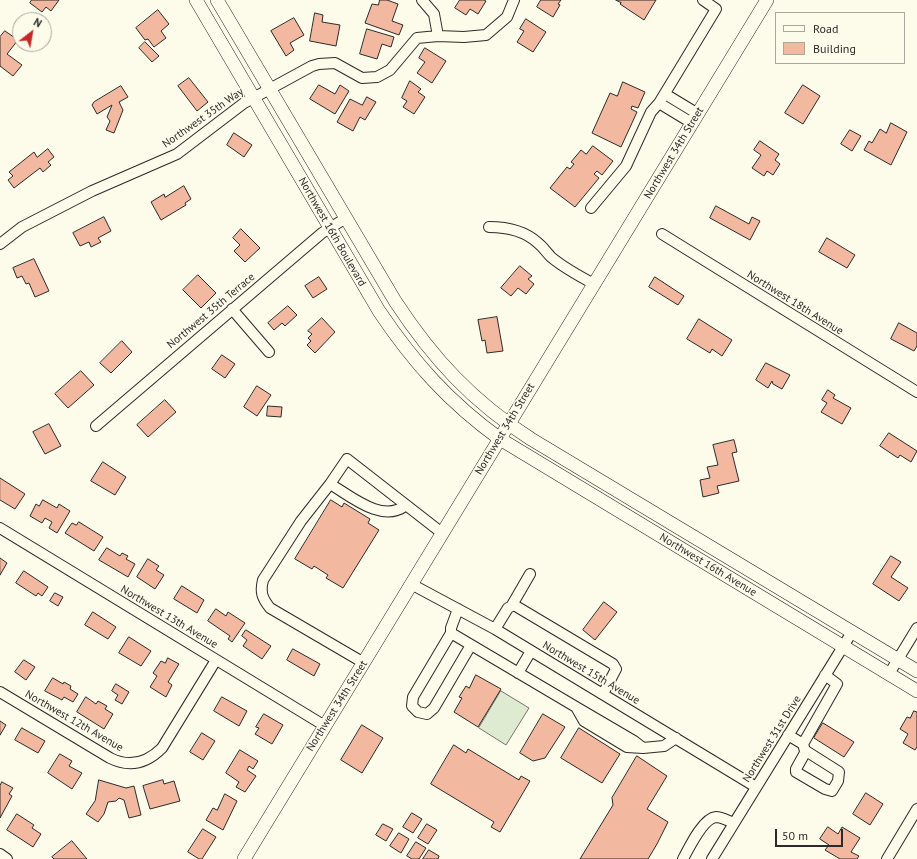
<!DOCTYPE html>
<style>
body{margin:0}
#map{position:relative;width:917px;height:859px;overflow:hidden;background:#fdfbea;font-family:"PT Sans",sans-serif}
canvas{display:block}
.legend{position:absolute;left:775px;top:12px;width:130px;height:52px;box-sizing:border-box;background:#fdfbea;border:1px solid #a9a89e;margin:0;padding:5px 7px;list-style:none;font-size:12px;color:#2b2b2b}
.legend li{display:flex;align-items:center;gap:8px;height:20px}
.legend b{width:20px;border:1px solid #a9a89e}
.north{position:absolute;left:12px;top:12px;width:40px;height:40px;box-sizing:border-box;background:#fdfbea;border:1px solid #a9a89e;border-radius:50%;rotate:31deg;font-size:11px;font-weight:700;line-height:16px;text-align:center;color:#2b2b2b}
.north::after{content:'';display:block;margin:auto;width:14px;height:18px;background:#c62828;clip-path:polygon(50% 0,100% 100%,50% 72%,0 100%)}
.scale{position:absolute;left:775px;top:829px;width:68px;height:18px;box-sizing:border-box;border:2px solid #2b2b2b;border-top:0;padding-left:5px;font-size:12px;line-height:14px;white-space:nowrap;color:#2b2b2b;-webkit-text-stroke:3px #fdfbea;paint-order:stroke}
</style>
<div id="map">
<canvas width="917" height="859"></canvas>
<ul class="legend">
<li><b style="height:5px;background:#fdfbea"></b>Road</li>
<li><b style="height:11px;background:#f2b8a0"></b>Building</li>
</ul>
<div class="north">N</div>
<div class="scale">50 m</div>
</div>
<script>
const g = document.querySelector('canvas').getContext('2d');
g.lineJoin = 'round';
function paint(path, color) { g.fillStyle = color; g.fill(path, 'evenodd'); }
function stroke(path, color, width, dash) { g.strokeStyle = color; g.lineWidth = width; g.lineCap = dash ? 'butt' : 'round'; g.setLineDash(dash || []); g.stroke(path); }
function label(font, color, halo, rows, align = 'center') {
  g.font = font + ' "PT Sans",sans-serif'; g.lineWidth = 3; g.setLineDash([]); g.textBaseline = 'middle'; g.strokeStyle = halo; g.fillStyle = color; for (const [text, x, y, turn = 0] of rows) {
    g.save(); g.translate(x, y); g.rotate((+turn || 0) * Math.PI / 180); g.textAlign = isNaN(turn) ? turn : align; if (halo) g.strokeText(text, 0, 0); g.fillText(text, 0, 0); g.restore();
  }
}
const green = new Path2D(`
 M501,691l28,17 -23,37 -27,-17z`);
paint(green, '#deebd1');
stroke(green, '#74746e', 1);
const building = new Path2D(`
 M32,0h27l-8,11 -5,-4 -4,5 -12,-9z
 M380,0h7l11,4 -6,17 11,4 -4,10 -34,-12 7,-19 6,1z
 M460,0h24l2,1 -8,13 -8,-5 -4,6 -11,-7z
 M541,0h20l-3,4 2,1 -7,12 -16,-10z
 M616,0h40l-12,20 -24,-16 1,-1z
 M158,10l11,14 -8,7 5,7 -12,9 -6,-8 -3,1 -9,-12z
 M315,13l8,2 -1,7 18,3 -4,21 -26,-5z
 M294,18l10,17 -14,8 4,7 -8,6 -15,-25z
 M526,19l20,13 -13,20 -16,-10 7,-11 -4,-2z
 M367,29l27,8 -3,10 -9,-3 -5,15 -17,-5z
 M5,31l13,9 -11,14 15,11 -9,11 -13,-10v-29z
 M145,42l14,14 -7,6 -13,-14z
 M425,48l21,13 -14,22 -15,-10 8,-11 -6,-4z
 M189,78l19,24 -11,9 -19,-25z
 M410,81l11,8 -3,3 7,5 -11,17 -11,-7 4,-6 -5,-3z
 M623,82l22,10 -7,16 -6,-2 -1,3 6,3 -16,35 -29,-14 18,-40 7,3z
 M319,85l16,9 5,-9 9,6 -14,23 -25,-15z
 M803,85l17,11 -17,28 -18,-11z
 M121,86l7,11 -9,5 4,8 -9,23 -8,-3 4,-9 -3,-4 5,-12 -15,9 -5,-9 2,-3z
 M367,97l9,5 -11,18 -5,-3 -7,14 -16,-9 13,-23 12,6z
 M891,123l16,9 -16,33 -27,-15 5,-9 3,2 8,-14 6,4z
 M850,130l11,6 -9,15 -11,-7z
 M234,133l18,12 -8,12 -17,-12z
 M760,141l19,13 -4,6 5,4 -7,11 -6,-4 -3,5 -12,-8 9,-13 -7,-5z
 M593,146l20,15 -11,14 -5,-4 -3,3 5,4 -24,29 -25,-19 17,-21 3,2 4,-5 -3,-2 10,-12 5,4z
 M48,149l6,8 -6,5 3,3 -8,7 -3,-4 -26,20 -6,-8 5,-4 -4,-4 25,-20 3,5z
 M184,186l7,13 -6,4 1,2 -25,15 -10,-18 13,-8 1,3z
 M716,206l33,18 3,-7 8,4 -10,19 -40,-22z
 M104,217l7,14 -13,7 3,4 -10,5 -2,-5 -9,4 -7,-13z
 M241,229l19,19 -15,14 -11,-11 6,-6 -7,-7z
 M827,238l28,17 -8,13 -28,-16z
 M34,259l15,32 -14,6 -6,-14 -3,1 -4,-8 -5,2 -4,-10z
 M520,266l12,10 -4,3 6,5 -8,10 -8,-6 -7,8 -10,-8z
 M198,275l18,18 -15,15 -18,-18z
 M319,277l8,12 -14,9 -8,-12z
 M655,277l29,19 -6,9 -29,-18z
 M288,306l9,9 -12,11 -3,-3 -8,7 -6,-7z
 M497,317l6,34 -16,2 -2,-13 -3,1 -4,-21z
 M322,318l13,14 -20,21 -8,-8 4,-4 -3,-3 4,-4 -4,-3z
 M699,319l33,21 -10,16 -10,-7 -2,4 -23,-14z
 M899,323l18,10v13l-3,5 -23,-12z
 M122,341l10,11 -21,21 -11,-10z
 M222,355l13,9 -10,14 -13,-9z
 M766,363l24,12 -8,14 -9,-5 -1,-3 -4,7 -12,-8z
 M81,371l13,14 -26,23 -13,-14z
 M257,386l14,9 -14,21 -13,-9z
 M828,390l7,5 -2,3 18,10 -9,16 -21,-12 6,-9 -5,-3z
 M165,400l11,12 -28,25 -11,-12z
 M268,406l14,1 -1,10 -14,-1z
 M49,424l12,22 -16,8 -12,-22z
 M889,433l28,18 -6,11 -11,-7 -2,3 -18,-12z
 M734,440l3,12 -5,1 7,28 -22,5 2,7 -16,4 -3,-17 10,-2 -3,-11 11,-2 -5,-20z
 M103,462l23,15 -11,18 -24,-14z
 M0,478l25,16 -10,15 -15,-9z
 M43,500l14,8 2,-4 11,7 -13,22 -8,-5 3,-6 -7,-4 -3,5 -12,-7 6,-12 3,2z
 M331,500l11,7 2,-4 26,16 -2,4 11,7 -36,58 -17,-10 2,-3 -14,-9 -2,3 -17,-10z
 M79,522l24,15 -9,14 -29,-18 7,-10 4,2z
 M107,548l13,8 2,-3 6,3 -2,3 9,5 -7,13 -29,-17z
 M891,556l10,6 -10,15 17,11 -9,13 -26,-17z
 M0,558l7,5 -7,12z
 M148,559l11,7 -3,4 8,5 -9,14 -18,-12z
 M24,571l24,16 -6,9 -4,-3 -2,3 -20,-13z
 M182,586l22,14 -7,13 -23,-14z
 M55,593l8,4 -5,9 -8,-5z
 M604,602l13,10 -22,28 -12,-10z
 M216,609l10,7 2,-4 17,11 -13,19 -4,-3 2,-3 -22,-15z
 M93,612l23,15 -8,12 -23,-14z
 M246,630l25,16 -9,13 -19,-13 4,-6 -5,-4z
 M129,637l22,14 -10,15 -22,-13z
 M293,649l27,15 -6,12 -27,-16z
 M168,658l11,6 -11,18 4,3 -6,12 -16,-10 7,-11 -4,-3 8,-12 4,2z
 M24,660l11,7 -9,13 -11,-8z
 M476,675l25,14 -23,38 -24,-15 8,-14 -3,-1 7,-11 3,2z
 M53,678l10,6 1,-2 7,4 -1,3 8,5 -5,8 -9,-5 -2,3 -17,-9z
 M116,684l13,8 -7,12 -7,-4 3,-5 -6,-4z
 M86,697l10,7 2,-3 9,5 -2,3 8,5 -9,15 -27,-17z
 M222,697l25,14 -8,15 -25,-15z
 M914,711l3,1v35l-2,3 -12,-7 5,-9 -8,-5 7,-12 3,1z
 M264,714l19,11 -11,19 -17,-10 4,-6 -3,-1z
 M543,714l22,13 -20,31 -12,3 -13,-8z
 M0,721l6,4 -6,10z
 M823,723l31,19 -10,15 -30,-19z
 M362,725l21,13 -21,35 -21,-13z
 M22,728l23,13 -7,12 -23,-13z
 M579,728l41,26 -18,29 -41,-25z
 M202,733l13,8 -12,19 -13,-8z
 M454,745l12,8 2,-4 51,31 2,-4 9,5 -30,51 -9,-5 3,-5 -63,-38z
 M240,750l18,11 -5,8 -4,-3 -2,4 9,6 -11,16 -9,-5 3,-5 -13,-9z
 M60,754l12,7 -3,5 13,7 -10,16 -24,-16z
 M637,756l30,20 -20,33 21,13 -11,22 -9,15h-68l33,-54 -1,-7z
 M99,780l27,8 8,-2 7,29 -12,3 -5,-18 -5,-2 -3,3 -8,1 -4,12 -6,8 -12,-8 9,-13z
 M163,780l1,4 10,-3 6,20 -30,8 -7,-23z
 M2,782l11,6 -4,6 3,2 -12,22v-32z
 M866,793l17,11 -13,21 -17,-11z
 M225,794l12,7 -14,29 -17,-10 7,-12 4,2z
 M412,813l10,6 -9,14 -10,-6z
 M17,814l17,11 -2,3 9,6 -8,13 -26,-17z
 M383,824l10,5 -7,12 -10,-6z
 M427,824l10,6 -9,14 -10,-6z
 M828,827l10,7 4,-7 18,11 -9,14 8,4 -2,3h-17l-15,-9 4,-5 -9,-6z
 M203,829l13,8 -14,22h-3l-11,-7z
 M399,833l10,6 -8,14 -11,-7z
 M72,841l15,18h-33l-2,-2z
 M416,842l10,6 -7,11h-7l-5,-3z
 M429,850l10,6 -1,3h-15z`);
paint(building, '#f2b8a0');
stroke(building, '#2b2b2b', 1);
const minor = new Path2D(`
 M422,0l12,14 4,22
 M665,94l33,20
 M659,103l33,20
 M591,208l35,-42 25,-54 8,-9 57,-94 -13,-9
 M489,227c17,0 36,4 49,16 5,4 9,10 13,14 13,11 28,19 43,27
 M662,234l255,158
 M0,244l22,-17 70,-36 85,-37 67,-51 68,-37 7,-2 16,-1 27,15 15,-1 13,-7 27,-32 21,-2 26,1 22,-2 21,-18 7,-17
 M232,309l37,43
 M96,426l226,-193 24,-15
 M330,484l-29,37 -38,59c-3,12 -1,18 7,28l94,55
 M405,506c-24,17 -54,-10 -75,-22l17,-25 95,74
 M0,528l325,198
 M411,584l84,45 261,158
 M512,605l18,-31
 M458,609l-7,19v5l125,74 8,14 43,26 16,1 21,-2 12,-8
 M495,629l13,-21 6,-3 99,59 3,5 -13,25
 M451,633l-38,64 -1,9 6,6 9,2 7,-6 37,-63
 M518,673l13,-22
 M889,674l28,-46
 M0,692l110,66c20,10 37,5 52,-10l54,-88
 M576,707l58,34 9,7
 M788,735l15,9 2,7h1l30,19 3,2 -1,9 -6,10 -7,-2 -29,-17v-3l10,-18
 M803,744l34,-60 -12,-9
 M0,854l7,5
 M683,859c6,-11 20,-41 33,-42 6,0 12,4 18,6
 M712,859l140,-227
 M887,859l30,-50`);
const major = new Path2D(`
 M196,0l183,311c35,52 70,91 121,128l417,252
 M217,0l178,301c38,58 78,101 136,138l386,232
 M244,859l523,-859`);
stroke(minor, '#2b2b2b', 12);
stroke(major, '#2b2b2b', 14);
stroke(minor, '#fdfbea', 10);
stroke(major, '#fdfbea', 13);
label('11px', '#2b2b2b', '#fdfbea', [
 ["Northwest 35th Way",203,118,-35],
 ["Northwest 34th Street",674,153,-59],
 ["Northwest 16th Boulevard",332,232,60],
 ["Northwest 18th Avenue",795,303,32],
 ["Northwest 35th Terrace",211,311,-40],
 ["Northwest 34th Street",505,429,-59],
 ["Northwest 16th Avenue",708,565,31],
 ["Northwest 13th Avenue",169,617,31],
 ["Northwest 15th Avenue",591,673,31],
 ["Northwest 34th Street",337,706,-58],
 ["Northwest 12th Avenue",74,721,30],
 ["Northwest 31st Drive",772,739,-58]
]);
</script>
